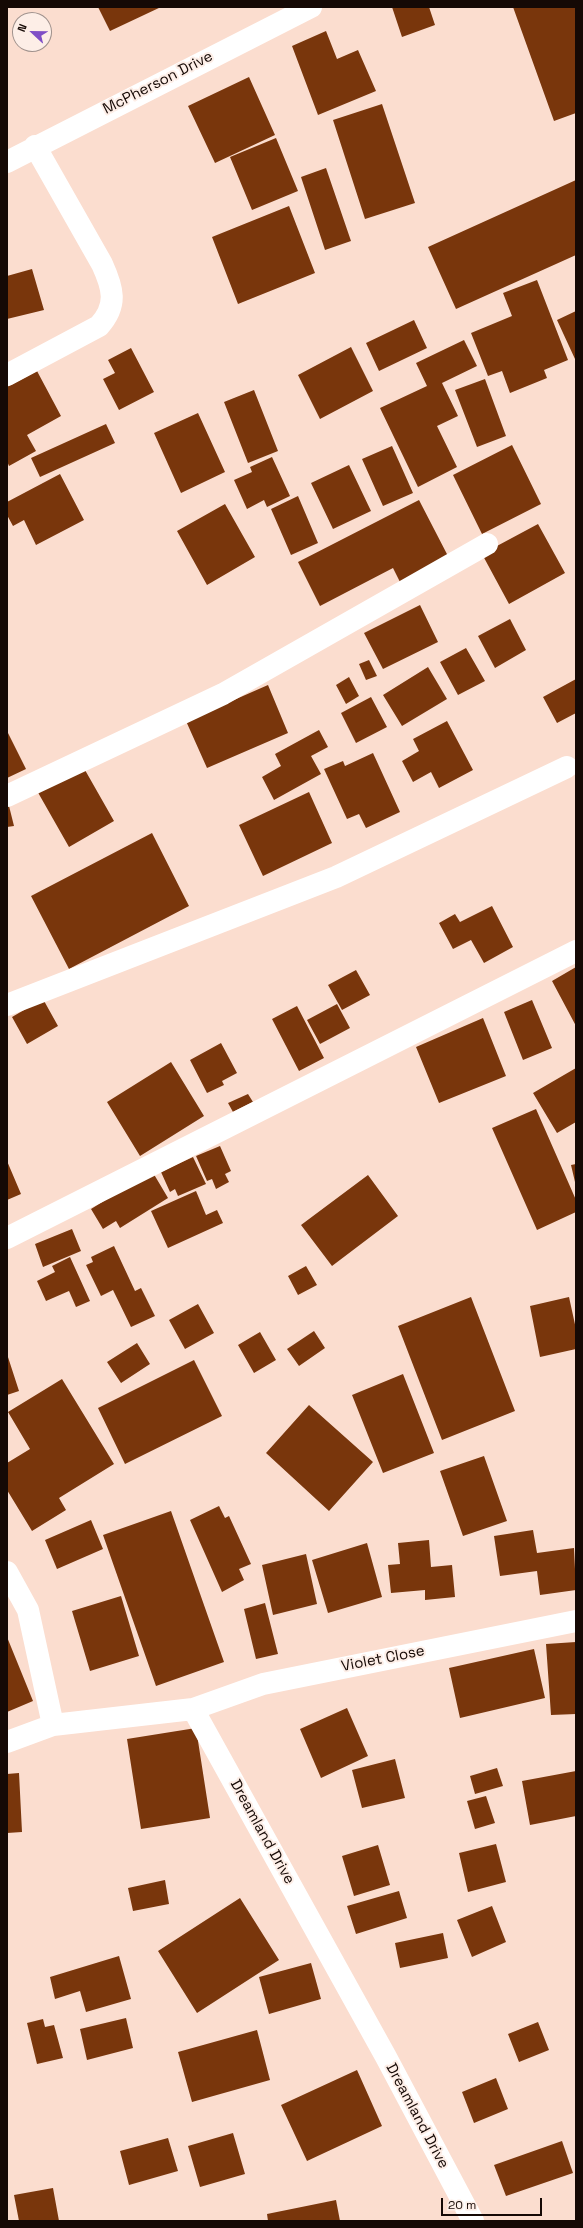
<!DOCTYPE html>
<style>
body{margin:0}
#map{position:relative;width:583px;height:2228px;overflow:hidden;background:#fbddcf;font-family:"Space Grotesk",sans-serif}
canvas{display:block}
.frame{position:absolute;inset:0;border:8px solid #150905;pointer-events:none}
.north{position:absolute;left:12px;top:12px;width:40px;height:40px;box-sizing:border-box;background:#fdeee7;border:1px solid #a0928d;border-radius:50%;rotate:292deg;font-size:11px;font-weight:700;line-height:16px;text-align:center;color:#150905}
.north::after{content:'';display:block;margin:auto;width:14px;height:18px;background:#7f4ec6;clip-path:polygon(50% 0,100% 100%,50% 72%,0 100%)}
.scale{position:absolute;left:441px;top:2198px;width:101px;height:18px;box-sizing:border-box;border:2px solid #150905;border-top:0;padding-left:5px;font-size:12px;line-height:14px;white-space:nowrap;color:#150905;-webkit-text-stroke:3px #fdeee7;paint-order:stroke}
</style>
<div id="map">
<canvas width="583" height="2228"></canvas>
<div class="frame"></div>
<div class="north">N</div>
<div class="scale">20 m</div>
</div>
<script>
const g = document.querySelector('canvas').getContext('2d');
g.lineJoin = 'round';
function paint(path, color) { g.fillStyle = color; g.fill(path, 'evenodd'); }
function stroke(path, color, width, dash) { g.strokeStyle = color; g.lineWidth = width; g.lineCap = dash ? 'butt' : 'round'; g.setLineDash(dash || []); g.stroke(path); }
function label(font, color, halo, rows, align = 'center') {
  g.font = font + ' "Space Grotesk",sans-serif'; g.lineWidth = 4; g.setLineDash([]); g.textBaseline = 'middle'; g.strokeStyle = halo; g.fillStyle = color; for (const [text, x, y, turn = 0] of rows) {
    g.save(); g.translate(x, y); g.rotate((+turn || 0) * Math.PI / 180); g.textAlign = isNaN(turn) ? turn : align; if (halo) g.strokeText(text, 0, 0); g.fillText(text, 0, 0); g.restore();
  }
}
paint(new Path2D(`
 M98,7h63l-51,24z
 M392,7h37l6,18 -33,12z
 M513,7h63v106l-22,8z
 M326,31l11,28 21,-9 18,41 -58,24 -26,-69z
 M249,77l26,58 -60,28 -27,-57z
 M382,104l33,99 -50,16 -32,-99z
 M276,138l22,53 -46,19 -22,-53z
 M326,168l25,73 -26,9 -24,-73z
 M576,180v75l-120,54 -28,-62z
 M289,206l26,67 -77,31 -26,-67z
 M32,269l12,41 -37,9v-43z
 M537,280l31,80 -24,10 3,8 -37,15 -8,-22 -14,5 -17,-43 41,-17 -9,-23z
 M576,311v47l-1,1 -18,-39z
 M414,320l13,28 -48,23 -13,-28z
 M464,340l13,26 -35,17 16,33 -21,10 20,41 -39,20 -38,-79 47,-22 -11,-23z
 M351,347l22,44 -53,28 -22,-44z
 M131,348l23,44 -35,18 -16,-31 12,-6 -7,-13z
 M37,371l24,45 -34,19 9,16 -27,15 -2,-5v-74z
 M485,379l21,57 -29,11 -22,-57z
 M254,390l24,61 -30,12 -24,-61z
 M198,413l27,59 -44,21 -27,-60z
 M106,424l9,19 -75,34 -9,-19z
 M512,445l29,59 -59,30 -29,-59z
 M392,446l21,47 -30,13 -21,-47z
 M272,457l18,39 -23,11 -3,-7 -17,9 -13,-29 18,-8 -2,-5z
 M349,465l22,46 -38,18 -22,-46z
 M60,474l24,46 -48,25 -12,-25 -11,6 -6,-11v-13z
 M298,496l20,47 -27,12 -20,-46z
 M419,500l30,58 -48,26 -8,-16 -73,38 -22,-44z
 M225,504l30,53 -48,28 -30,-54z
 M538,524l27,49 -56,31 -27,-50z
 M420,605l18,37 -55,27 -19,-36z
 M510,619l16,31 -31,18 -17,-32z
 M466,648l19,33 -27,14 -18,-33z
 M369,660l8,16 -11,4 -7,-16z
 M428,667l19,32 -45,27 -19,-31z
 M349,677l10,19 -13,8 -10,-19z
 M576,679v34l-19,10 -14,-26z
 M268,685l20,48 -81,35 -21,-47z
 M371,697l16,30 -31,16 -15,-30z
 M447,721l26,49 -34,18 -8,-16 -18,10 -11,-21 17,-10 -6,-12z
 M319,730l9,17 -17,9 10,18 -47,26 -12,-23 19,-11 -6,-12z
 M7,731l19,38 -19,9z
 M373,753l27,59 -34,16 -7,-14 -12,5 -23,-50 19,-8 2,5z
 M81,763l33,58 -45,26 -33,-58z
 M309,792l23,51 -69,33 -24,-51z
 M9,806l5,20 -7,1v-20z
 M152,833l37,73 -120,63 -38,-73z
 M492,906l21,41 -29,16 -13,-23 -18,9 -14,-26 16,-9 5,8z
 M576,967v59l-24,-45z
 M356,970l14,25 -28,15 -14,-25z
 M43,999l15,27 -31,18 -15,-27z
 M532,1000l20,48 -29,12 -19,-48z
 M337,1004l13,24 -30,16 -13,-24z
 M297,1006l27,52 -25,13 -27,-52z
 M483,1018l23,58 -67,27 -23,-56z
 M221,1043l16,30 -15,8 2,4 -17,8 -17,-33z
 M171,1062l33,54 -64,40 -33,-54z
 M576,1068v54l-19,11 -24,-40z
 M248,1094l5,8 -20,10 -5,-9z
 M536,1109l40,91v12l-39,18 -45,-102z
 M220,1146l11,25 -6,3 4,8 -13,7 -4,-10 -5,2 -11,-25z
 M193,1157l13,27 -28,12 -3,-7 -5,3 -9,-20z
 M7,1161l14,33 -14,6z
 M576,1164v18h-1l-4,-17z
 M152,1171l16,27 -48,30 -4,-7 -13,8 -12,-20z
 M368,1175l30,41 -66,50 -31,-41z
 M196,1191l10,24 11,-5 6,13 -55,25 -17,-37z
 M72,1229l9,22 -38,16 -8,-23z
 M114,1246l21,45 6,-3 14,28 -24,11 -18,-37 -12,6 -15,-31 7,-3 -2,-5z
 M70,1257l20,44 -14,6 -7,-16 -23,10 -9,-20 18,-9 -3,-6z
 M306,1266l11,19 -19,10 -10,-19z
 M471,1297l44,114 -73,29 -44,-114z
 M569,1297l7,32v20l-36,8 -10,-51z
 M198,1304l16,29 -29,16 -16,-29z
 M314,1331l11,17 -26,18 -12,-17z
 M260,1332l16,28 -22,13 -16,-28z
 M137,1343l13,21 -29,19 -14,-21z
 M7,1354l12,37 -12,4z
 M194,1360l28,56 -97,48 -27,-56z
 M403,1374l31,79 -51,20 -31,-78z
 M62,1379l52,85 -55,34 7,12 -34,21 -25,-41v-27l23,-14 -22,-37z
 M309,1405l64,57 -44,49 -63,-58z
 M484,1456l23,65 -44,15 -23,-65z
 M219,1506l6,12 4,-2 22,48 -12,5 5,11 -22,12 -32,-72z
 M171,1511l53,151 -68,24 -53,-151z
 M91,1520l12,29 -46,20 -12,-29z
 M533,1530l4,23 37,-5 2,42 -36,5 -3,-24 -37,5 -6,-40z
 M429,1540l2,27 21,-2 3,32 -30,3v-10l-34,3 -3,-28 12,-1 -2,-21z
 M367,1543l15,54 -54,16 -16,-53z
 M306,1554l11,50 -44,11 -11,-50z
 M121,1596l18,60 -49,15 -18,-60z
 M265,1603l13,51 -22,5 -12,-50z
 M7,1637l26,64 -26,11z
 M576,1642v72l-25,1 -5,-71z
 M534,1649l11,49 -85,20 -11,-50z
 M347,1708l21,48 -47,22 -21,-49z
 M196,1728l14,90 -69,11 -14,-90z
 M395,1759l10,39 -43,10 -10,-38z
 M497,1768l6,18 -28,8 -5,-18z
 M576,1771v45l-46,9 -8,-44z
 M19,1773l3,59 -15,1v-59z
 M486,1796l9,27 -20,6 -8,-28z
 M496,1844l10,38 -38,10 -9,-39z
 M378,1845l12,40 -36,11 -12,-40z
 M165,1880l4,24 -36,7 -5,-23z
 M399,1891l8,27 -51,16 -9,-28z
 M240,1898l39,62 -82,53 -39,-62z
 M492,1906l14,36 -34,15 -15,-37z
 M443,1933l5,25 -48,10 -5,-25z
 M119,1956l12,43 -45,13 -6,-21 -25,8 -5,-22z
 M311,1963l10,36 -52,15 -10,-37z
 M126,2018l7,30 -46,12 -7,-31z
 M43,2019l2,8 9,-2 9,33 -26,6 -10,-41z
 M538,2022l11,28 -30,12 -11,-28z
 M257,2030l13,50 -78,22 -14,-50z
 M357,2070l25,56 -75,35 -26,-56z
 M496,2078l12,31 -34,14 -12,-31z
 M233,2133l12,41 -45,13 -12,-41z
 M168,2138l10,33 -49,14 -9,-34z
 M562,2141l11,32 -67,23 -12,-31z
 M53,2188l6,33h-40l-5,-26z
 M336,2200l4,21h-72l-1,-7z`), '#79360c');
stroke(new Path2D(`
 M7,162l304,-155
 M7,375l92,-49c19,-21 14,-38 3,-62l-67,-118
 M7,796l216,-102 264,-150
 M7,1005l329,-128 231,-110
 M7,1238l569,-287
 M7,1572l21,38 25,115 140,-16 193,348 87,164
 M193,1709l70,-25 313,-63
 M7,1742l46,-17`), '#fff', 22);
label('15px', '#150905', '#fdeee7', [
 ["McPherson Drive",158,83,-27],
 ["Violet Close",383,1659,-11],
 ["Dreamland Drive",262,1832,61],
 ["Dreamland Drive",417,2116,62]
]);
</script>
